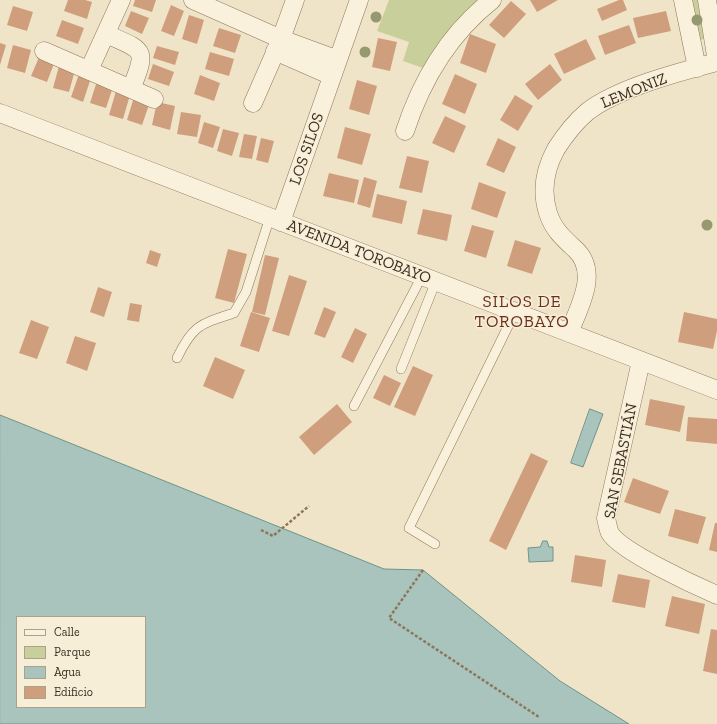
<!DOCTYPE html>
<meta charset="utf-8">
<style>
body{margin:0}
#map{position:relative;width:717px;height:724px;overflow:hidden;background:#f0e4c8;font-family:"Zilla Slab",serif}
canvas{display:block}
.legend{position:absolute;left:16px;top:616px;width:130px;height:92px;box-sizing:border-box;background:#f7eed8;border:1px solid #ada18e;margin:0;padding:5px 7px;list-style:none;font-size:12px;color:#3d2e20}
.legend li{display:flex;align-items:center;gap:8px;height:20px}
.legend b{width:20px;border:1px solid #ada18e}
</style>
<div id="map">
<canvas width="717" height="724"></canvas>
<ul class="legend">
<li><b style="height:5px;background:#faf1dc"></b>Calle</li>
<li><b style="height:11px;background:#c9cf9b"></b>Parque</li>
<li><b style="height:11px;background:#a9c4bc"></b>Agua</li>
<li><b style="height:11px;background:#cf9f7d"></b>Edificio</li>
</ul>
</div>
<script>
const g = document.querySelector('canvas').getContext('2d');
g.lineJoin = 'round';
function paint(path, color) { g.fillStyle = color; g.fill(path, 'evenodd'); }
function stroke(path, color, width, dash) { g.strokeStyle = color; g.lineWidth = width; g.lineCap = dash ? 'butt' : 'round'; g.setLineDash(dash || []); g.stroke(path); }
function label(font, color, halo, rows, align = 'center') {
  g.font = font + ' "Zilla Slab",serif'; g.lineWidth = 3; g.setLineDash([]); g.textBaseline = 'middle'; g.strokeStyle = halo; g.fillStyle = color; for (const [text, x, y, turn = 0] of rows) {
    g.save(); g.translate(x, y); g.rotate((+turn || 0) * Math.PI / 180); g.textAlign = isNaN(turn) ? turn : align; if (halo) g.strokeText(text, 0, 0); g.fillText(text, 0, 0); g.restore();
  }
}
paint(new Path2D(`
 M389,0h93l-25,21 -34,47 -20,-7 6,-19 -32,-11z
 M690,0h11l5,38 -8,3z`), '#c9cf9b');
const water = new Path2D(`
 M590,409l13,5 -20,53 -12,-4z
 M0,415l384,154 39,1 137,111 69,43h-629zM17,617h128v90h-128z
 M543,541h4l2,6h4v14l-24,1 -1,-14 12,-1z`);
paint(water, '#a9c4bc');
stroke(water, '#6f938a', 1);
paint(new Path2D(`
 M68,0h17l7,2 -5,17 -23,-8z
 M135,0h21l-4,12 -19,-6z
 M530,0h28l-21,12z
 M619,0h4l4,10 -25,11 -5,-12z
 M511,1l15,13 -22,24 -15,-13z
 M171,5l13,6 -10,25 -13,-5z
 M13,6l20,6 -6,19 -20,-6z
 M131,11l18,7 -7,16 -17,-8z
 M666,11l5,20 -33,7 -5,-20z
 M189,15l15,5 -7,24 -15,-5z
 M62,20l22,8 -6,16 -22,-8z
 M629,25l7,18 -31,12 -7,-19z
 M219,28l22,7 -6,18 -22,-7z
 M470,34l26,10 -10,29 -26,-10z
 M378,38l19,4 -7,29 -18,-4z
 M586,39l10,20 -32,15 -10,-20z
 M0,43l6,2 -6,20z
 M13,45l18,5 -6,23 -18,-5z
 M157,46l22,6 -4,13 -22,-7z
 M210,52l24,7 -5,17 -24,-7z
 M40,55l15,6 -8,21 -16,-6z
 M153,64l21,8 -5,14 -21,-7z
 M550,64l12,16 -24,20 -13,-16z
 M59,66l16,4 -6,22 -16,-4z
 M79,74l12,4 -8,24 -12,-5z
 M455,74l22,10 -12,30 -23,-10z
 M200,75l20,8 -6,18 -20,-7z
 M357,80l20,6 -8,29 -20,-6z
 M97,81l16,6 -7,21 -16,-5z
 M116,91l14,4 -7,24 -14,-4z
 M515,95l18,11 -15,25 -18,-11z
 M134,97l16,5 -8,23 -15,-5z
 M157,102l18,4 -5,24 -18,-5z
 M181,112l20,3 -4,22 -20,-3z
 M445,116l21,10 -12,27 -22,-10z
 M204,122l16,5 -7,21 -15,-5z
 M345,127l26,7 -9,31 -25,-7z
 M223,129l16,4 -7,23 -15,-5z
 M244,134l13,2 -5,23 -13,-2z
 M261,138l13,3 -6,22 -12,-3z
 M498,138l18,9 -12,26 -18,-8z
 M407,156l22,5 -7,32 -23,-5z
 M329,173l30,7 -5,23 -31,-7z
 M364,177l13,4 -7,27 -13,-4z
 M479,182l27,10 -9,26 -26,-9z
 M377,194l30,7 -5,23 -30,-7z
 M423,209l29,6 -5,26 -30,-7z
 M472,225l22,6 -8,27 -22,-7z
 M515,240l26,8 -9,26 -25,-8z
 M228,249l19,5 -13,49 -19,-5z
 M150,250l11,4 -4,13 -11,-4z
 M265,255l14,3 -14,57 -13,-3z
 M289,275l18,6 -18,55 -17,-5z
 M98,287l14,5 -8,25 -14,-5z
 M130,303l12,2 -3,17 -12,-2z
 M324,307l12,5 -11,26 -11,-4z
 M251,312l19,6 -11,34 -19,-6z
 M684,312l33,7v12l-4,18 -35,-7z
 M31,320l18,7 -12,32 -18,-6z
 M355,328l12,6 -14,29 -12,-6z
 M75,336l21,7 -9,28 -21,-8z
 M215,357l30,13 -12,29 -30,-13z
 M413,366l20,9 -18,41 -21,-9z
 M384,375l17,8 -11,23 -17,-8z
 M650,399l35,7 -5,26 -35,-7z
 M337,404l15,18 -38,33 -15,-18z
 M688,417l29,2v25l-31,-3z
 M531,453l17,8 -42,89 -17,-9z
 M633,478l36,13 -9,23 -36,-12z
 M675,509l31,8 -8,27 -30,-8z
 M715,523h2v29l-8,-2z
 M575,555l31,5 -4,27 -31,-5z
 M618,574l32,6 -5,28 -33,-6z
 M672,596l33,8 -6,30 -34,-8z
 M711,629l6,1v44l-14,-3z`), '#cf9f7d');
const lane = new Path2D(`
 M177,358c16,-33 23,-34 57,-45l12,-21 24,-75
 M401,369l35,-88
 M354,406l68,-130
 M435,544l-26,-16 106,-216`);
const street = new Path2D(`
 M193,0l88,39 57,21
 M683,0l14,68
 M707,0l10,62
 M106,34c38,17 42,14 25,55
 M44,51l110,48
 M275,51l57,25
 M89,70l32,-70
 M253,103l28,-64 14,-39
 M0,113l717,277
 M405,131c17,-52 44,-97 87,-131
 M281,222l78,-222
 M569,333c10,-26 31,-61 6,-84 -12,-11 -22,-20 -27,-36 -7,-22 -3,-44 8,-64 9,-14 18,-26 31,-37 31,-24 92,-40 130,-50
 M641,361l-35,157c1,4 2,11 4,15 10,18 86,53 107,62`);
stroke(lane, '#8d765c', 10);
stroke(street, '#8d765c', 19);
stroke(new Path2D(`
 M261,530l12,6 36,-30
 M423,570l-34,48 150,99`), '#8d765c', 2.5, [3, 2]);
stroke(lane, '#faf1dc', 9);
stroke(street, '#faf1dc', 18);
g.fillStyle = '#96986f';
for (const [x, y] of [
 [376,17],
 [697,20],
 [365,52],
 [707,225]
]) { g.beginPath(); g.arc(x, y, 5.5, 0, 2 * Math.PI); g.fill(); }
label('16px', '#3d2e20', '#f7eed8', [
 ["LEMONIZ",634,91,-22],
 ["LOS SILOS",307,149,-71],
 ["AVENIDA TOROBAYO",359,252,21],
 ["SAN SEBASTIÁN",621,461,-79]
]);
g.letterSpacing = '1px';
label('17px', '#6b2e1e', '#f7eed8', [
 ["SILOS DE",522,302],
 ["TOROBAYO",522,322]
]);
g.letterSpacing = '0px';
</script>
